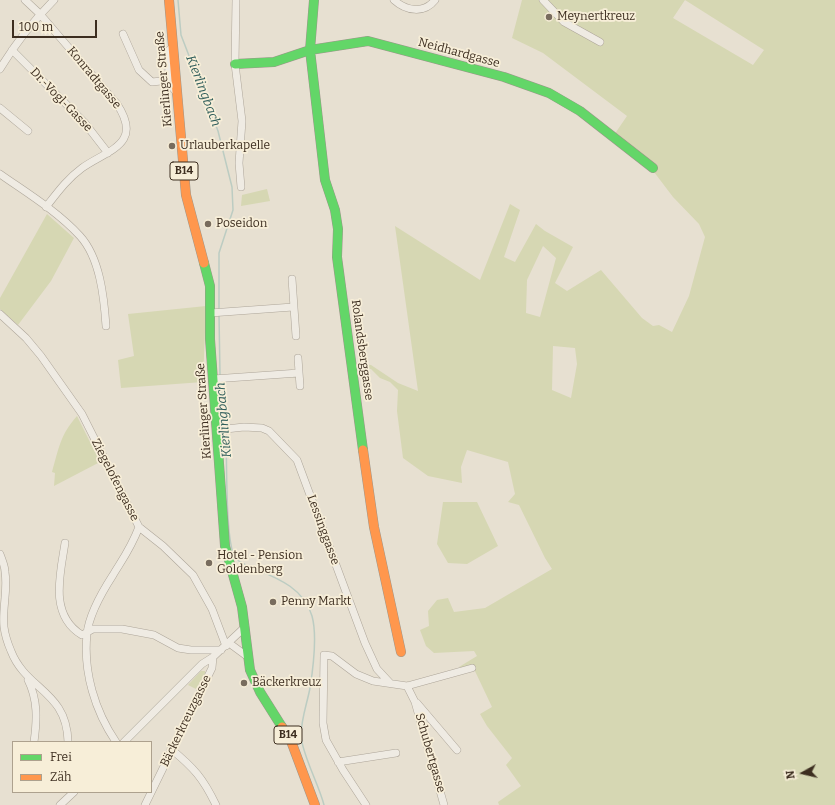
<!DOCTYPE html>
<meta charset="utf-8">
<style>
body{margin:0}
#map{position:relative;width:835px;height:805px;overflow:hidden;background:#e7e0d1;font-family:Bitter,serif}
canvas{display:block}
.legend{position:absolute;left:12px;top:741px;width:140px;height:52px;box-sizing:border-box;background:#f7eed8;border:1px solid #ada18e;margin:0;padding:5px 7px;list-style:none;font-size:12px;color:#3d2e20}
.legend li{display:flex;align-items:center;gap:8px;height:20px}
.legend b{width:20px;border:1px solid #ada18e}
.north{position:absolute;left:783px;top:753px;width:40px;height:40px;-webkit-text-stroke:3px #f7eed8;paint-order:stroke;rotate:262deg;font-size:11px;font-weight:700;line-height:16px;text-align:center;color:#3d2e20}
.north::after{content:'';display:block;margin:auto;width:14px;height:18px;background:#3d2e20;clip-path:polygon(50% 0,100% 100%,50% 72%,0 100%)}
.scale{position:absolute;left:12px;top:20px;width:85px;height:18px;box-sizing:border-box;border:2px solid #3d2e20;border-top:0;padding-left:5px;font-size:12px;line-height:14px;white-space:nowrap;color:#3d2e20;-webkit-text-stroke:3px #f7eed8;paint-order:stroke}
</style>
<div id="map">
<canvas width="835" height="805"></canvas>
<ul class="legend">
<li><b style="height:5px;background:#63d668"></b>Frei</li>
<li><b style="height:5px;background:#ff974d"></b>Zäh</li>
</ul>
<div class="north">N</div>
<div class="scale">100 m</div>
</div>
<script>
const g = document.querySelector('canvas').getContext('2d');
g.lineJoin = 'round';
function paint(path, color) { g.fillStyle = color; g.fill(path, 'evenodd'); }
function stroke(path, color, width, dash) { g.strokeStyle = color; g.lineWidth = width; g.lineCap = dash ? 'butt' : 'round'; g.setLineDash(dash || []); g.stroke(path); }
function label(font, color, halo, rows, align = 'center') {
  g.font = font + ' Bitter,serif'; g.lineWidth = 3.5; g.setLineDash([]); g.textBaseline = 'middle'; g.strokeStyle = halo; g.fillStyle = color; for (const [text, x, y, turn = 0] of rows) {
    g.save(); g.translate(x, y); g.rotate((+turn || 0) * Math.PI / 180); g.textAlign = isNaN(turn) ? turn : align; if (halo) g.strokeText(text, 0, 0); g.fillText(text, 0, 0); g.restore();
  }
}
paint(new Path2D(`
 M522,0h313v805h-336l-1,-3 23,-16 -15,-21 6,-7 -25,-32 -7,-12 12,-7 -18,-38 -15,-2 18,-11 -3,-5 -40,2 -8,-7 -6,-16 9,-4 -1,-15 9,-11 11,-2 6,14 31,-4 67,-39 -7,-11 -26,-53 -11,-3 7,-8 -7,-32 -41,-12 -6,17 1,16 -34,-7 -25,-18 -6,-47 1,-21 -8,-8 -10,-4 -9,-9 -16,-2v-4l16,2 27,18 20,8 -23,-165 85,54 30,-76 10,6 -16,47 11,5 21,-38 9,7 28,16 -18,36 12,8 34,-21 41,48 11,8 6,-1 13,7 17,-36 16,-59 -6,-13 -26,-27 -19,-25 -40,-37 13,-19 -84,-63 -31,-15zM685,0l79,50 -11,15 -80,-47zM543,246l13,12 -16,59 -14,-4 1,-33zM553,346l22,2 2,16 -6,34 -19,-8z
 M267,189l3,12 -29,5 1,-11z
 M47,214l27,24 -23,43 -33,44 -18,-16v-11z
 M206,306l-3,76 -82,6 -3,-28 16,-4 -6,-42z
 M77,416l23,46 -46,24 1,-13 -3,-1c7,-24 8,-37 25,-56z
 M443,502h34l21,44 -31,18 -19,-1 -11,-19z
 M201,671h4v2l-9,16 -8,-4z`), '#d6d7b3');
stroke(new Path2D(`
 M178,0l3,35 37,96 14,56 1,23 -14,43v56
 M219,315l1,60
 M221,381l4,46
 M226,431c1,22 -1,113 9,126 4,6 11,8 18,11 24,10 51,20 59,48 5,18 1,53 -2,72 -3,16 -9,31 -9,48 1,18 18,49 23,69`), '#bcccc2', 1.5);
const street = new Path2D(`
 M25,0l15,14 77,90c27,41 -10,46 -35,64 -15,11 -25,25 -36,39
 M236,0l-1,64 7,57 -3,42 2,24
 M394,0c12,11 30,14 41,0
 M543,0l21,22 36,20
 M123,34l16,36 13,12 9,-1 8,-6 -1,-24 5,-4
 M12,50l72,72 24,31
 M0,69c15,-25 33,-48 54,-69
 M169,75l2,11 6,7
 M0,108l28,23
 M0,174c27,19 57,37 80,62 20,22 24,61 26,90
 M292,279l4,57
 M210,313l83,-6
 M0,314l26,24 15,18 41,58 57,113 24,19 30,29 19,34 14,37
 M298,358l2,28
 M213,379l86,-6
 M217,430l27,-3 18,1 7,3 28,29 68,183 12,26 13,14
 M65,543c-5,32 -16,72 17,92l11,-6h29l32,6 24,13 13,2h30
 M0,554c2,6 5,12 5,18 3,18 -3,37 -1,55 1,8 4,17 7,24 15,39 56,40 57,91
 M229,643l19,14
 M28,680c10,20 9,40 6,62
 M407,686l8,16 29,103
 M417,703l40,47
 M116,742c-21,-31 -33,-70 -29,-108 2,-20 15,-42 26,-59 11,-18 18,-27 26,-48
 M124,742l78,-78 11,-7 32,-30
 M171,749c23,19 32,29 45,56
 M338,762l58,-9
 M60,805l14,-13
 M145,805l67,-137 1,-11
 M366,805l-23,-35 -17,-30 -3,-17 1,-68 8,1 24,18 17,7 34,5 65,-18`);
const fast = new Path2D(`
 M314,0l-4,50 15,130 10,30 3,19 -1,28 26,193
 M235,64l39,-2 36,-12 58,-9 136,36 45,16 31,18 73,57
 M204,263l6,23v53l15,207 17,61 8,63 10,22 22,35`);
const slow = new Path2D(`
 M169,0l17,195 18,68
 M363,450l11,77 27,125
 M282,727l9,14 24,64`);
stroke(street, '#ada599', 8);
stroke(fast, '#9c958a', 10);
stroke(slow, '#9c958a', 10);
stroke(street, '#efebe3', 7);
stroke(fast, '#63d668', 9);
stroke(slow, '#ff974d', 9);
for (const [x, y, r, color] of [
 [549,17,4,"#786c5e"],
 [172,146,4,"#786c5e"],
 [208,224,4,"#786c5e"],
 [209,563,4,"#786c5e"],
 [273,602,4,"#786c5e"],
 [244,683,4,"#786c5e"]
]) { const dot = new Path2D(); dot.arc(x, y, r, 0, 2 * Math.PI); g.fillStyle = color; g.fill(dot); stroke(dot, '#f7eed8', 1.5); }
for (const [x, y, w] of [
 [184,171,28],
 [288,735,28]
]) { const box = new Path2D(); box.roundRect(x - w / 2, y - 9, w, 18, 3); g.fillStyle = '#f7eed8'; g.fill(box); stroke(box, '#3d2e20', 1); }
label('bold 11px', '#3d2e20', null, [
 ["B14",184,171],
 ["B14",288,735]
]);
label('12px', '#3d2e20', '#f7eed8', [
 ["Meynertkreuz",557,17],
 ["Urlauberkapelle",180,146],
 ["Poseidon",216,224],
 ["Hotel - Pension",217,556],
 ["Goldenberg",217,570],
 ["Penny Markt",281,602],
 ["Bäckerkreuz",252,683]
], 'left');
label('12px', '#3d2e20', '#f7eed8', [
 ["Neidhardgasse",459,53,15],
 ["Konradtgasse",94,78,50],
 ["Kierlinger Straße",164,79,-95],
 ["Dr.-Vogl-Gasse",61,100,46],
 ["Rolandsberggasse",362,350,82],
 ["Kierlinger Straße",204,411,-94],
 ["Ziegelofengasse",115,480,63],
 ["Lessinggasse",323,530,70],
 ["Bäckerkreuzgasse",186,721,-64],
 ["Schubertgasse",430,753,74]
]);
label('italic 13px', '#2f5d5a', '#f7eed8', [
 ["Kierlingbach",203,91,69],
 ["Kierlingbach",224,420,-95]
]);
</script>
